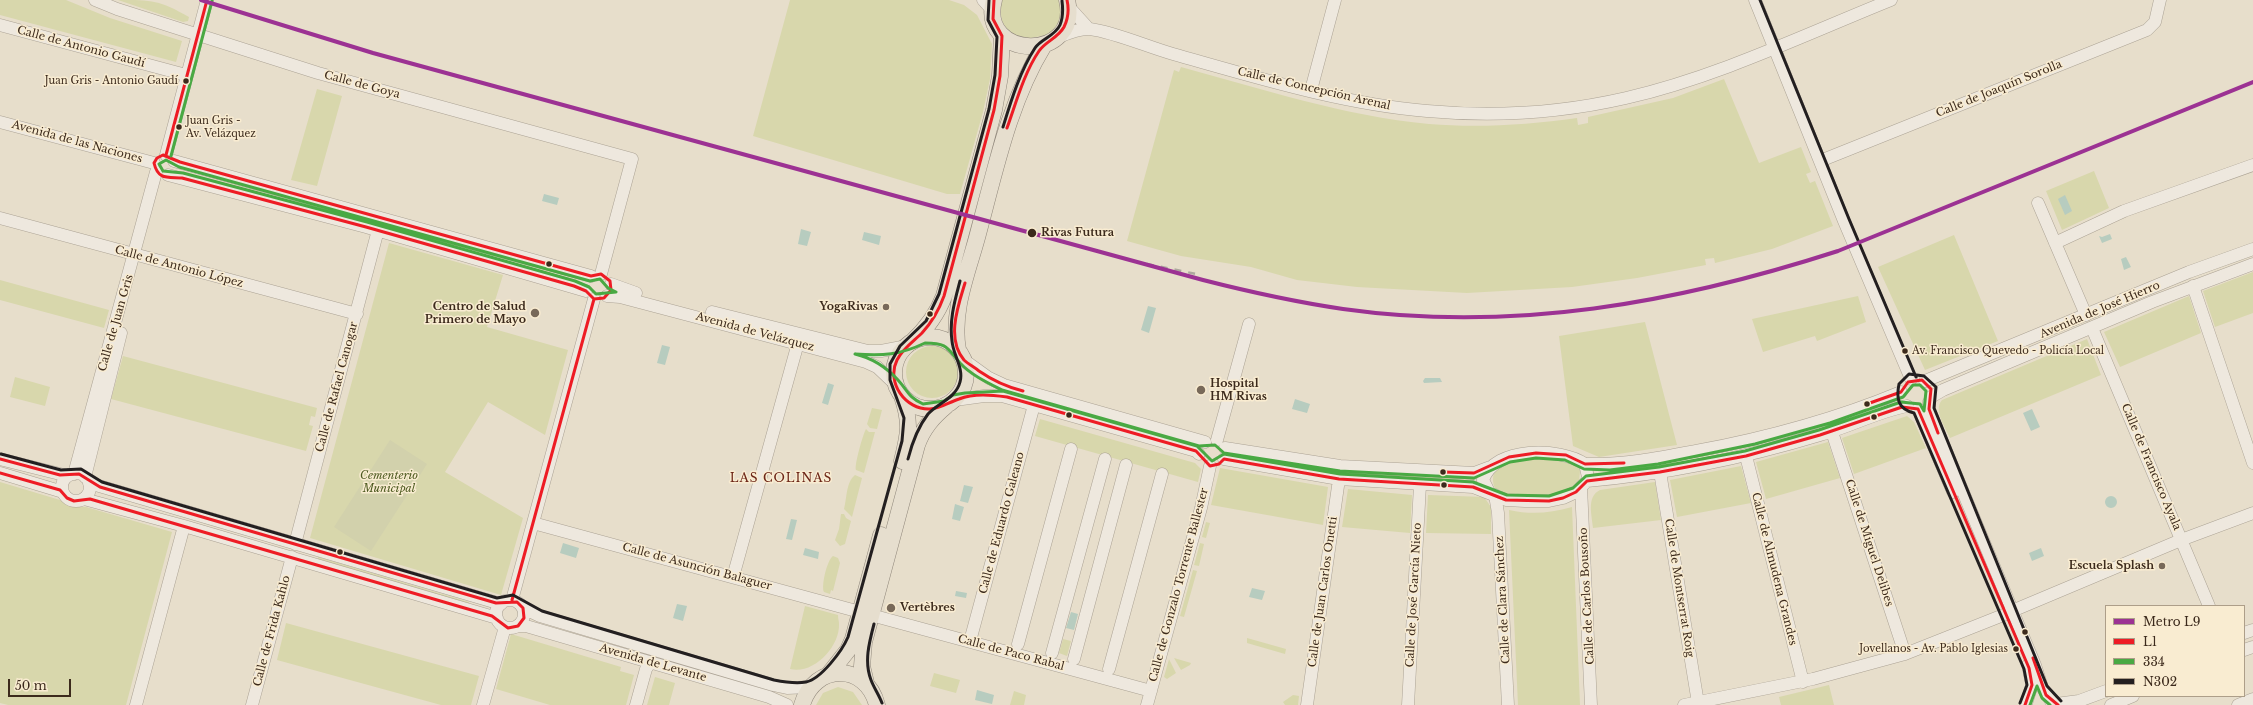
<!DOCTYPE html>
<meta charset="utf-8">
<style>
body{margin:0}
#map{position:relative;width:2253px;height:705px;overflow:hidden;background:#e7decb;font-family:"Libre Baskerville",serif}
canvas{display:block}
.legend{position:absolute;left:2105px;top:605px;width:140px;height:92px;box-sizing:border-box;background:#f9ecd1;border:1px solid #ad9e89;margin:0;padding:5px 7px;list-style:none;font-size:12px;color:#3c2a1c}
.legend li{display:flex;align-items:center;gap:8px;height:20px}
.legend b{width:20px;border:1px solid #ad9e89}
.scale{position:absolute;left:8px;top:679px;width:63px;height:18px;box-sizing:border-box;border:2px solid #3c2a1c;border-top:0;padding-left:5px;font-size:12px;line-height:14px;white-space:nowrap;color:#3c2a1c;-webkit-text-stroke:3px #f9ecd1;paint-order:stroke}
</style>
<div id="map">
<canvas width="2253" height="705"></canvas>
<ul class="legend">
<li><b style="height:5px;background:#9c3293"></b>Metro L9</li>
<li><b style="height:5px;background:#ee1c25"></b>L1</li>
<li><b style="height:5px;background:#49a943"></b>334</li>
<li><b style="height:5px;background:#231f20"></b>N302</li>
</ul>
<div class="scale">50 m</div>
</div>
<script>
const g = document.querySelector('canvas').getContext('2d');
g.lineJoin = 'round';
function paint(path, color) { g.fillStyle = color; g.fill(path, 'evenodd'); }
function stroke(path, color, width, dash) { g.strokeStyle = color; g.lineWidth = width; g.lineCap = dash ? 'butt' : 'round'; g.setLineDash(dash || []); g.stroke(path); }
function label(font, color, halo, rows, align = 'center') {
  g.font = font + ' "Libre Baskerville",serif'; g.lineWidth = 3; g.setLineDash([]); g.textBaseline = 'middle'; g.strokeStyle = halo; g.fillStyle = color; for (const [text, x, y, turn = 0] of rows) {
    g.save(); g.translate(x, y); g.rotate((+turn || 0) * Math.PI / 180); g.textAlign = isNaN(turn) ? turn : align; if (halo) g.strokeText(text, 0, 0); g.fillText(text, 0, 0); g.restore();
  }
}
paint(new Path2D(`
 M0,0h66l44,18 72,23 -6,21 -176,-47z
 M118,0c35,0 41,0 71,17l-1,4 -5,1z
 M790,0h159l15,5 13,10 15,29 -2,35 -7,33 -23,82h-13l-194,-58z
 M1001,0h60l1,17 -11,17 -30,6c-19,-14 -21,-16 -20,-40z
 M1181,67c81,22 163,49 248,57 49,4 99,1 148,-6l1,7 10,-2v-6l85,-19 51,-19 35,84 42,-16 10,25 -5,2 4,9 5,-2 18,45 -61,23 -57,14 -1,-5 -9,1 1,6 -69,13 -65,9 -105,6 -110,-6 -60,-7 -46,-13 -70,-11 -54,-15 47,-171 5,2z
 M317,89l25,7 -25,90 -26,-6z
 M2094,171l15,37 -47,22 -16,-39z
 M1954,235l44,106 -73,29 -47,-103z
 M389,243l114,32 -16,52 81,23 -23,85 -57,-33 -43,70 78,46 -22,77 -191,-57z
 M2253,272v41l-38,14 -12,-36z
 M0,280l109,30 -5,18 -104,-28z
 M1858,296l8,26 -49,19 -2,-5 -52,16 -11,-33z
 M2189,296l12,37 -81,34 -16,-35z
 M1645,322l32,123 -78,12 -26,-11 -14,-110z
 M2087,339l14,36 -151,63c-5,-11 -17,-28 -8,-38z
 M906 372a26 26 0 1 1 52 0a26 26 0 1 1-52 0Z
 M123,356l194,52 -2,9 -4,-1 -2,9 4,1 -7,25 -195,-52z
 M15,377l35,10 -5,19 -35,-9z
 M872,408l10,2 -5,19 -7,-1 -3,-4z
 M1907,416l7,6 12,26 -72,26 -12,-36z
 M1040,419l155,44 6,6 -3,13 -163,-46z
 M866,429l3,3h6l-11,41 -8,-3c-2,-4 7,-36 10,-41z
 M1828,442l12,36 -74,21 -10,-37z
 M1230,454l244,25v1l-135,-5z
 M1547,457l31,9 2,5 -1,11c-20,16 -55,21 -79,10 -5,-2 -7,-7 -7,-12 -1,-21 40,-22 54,-23z
 M1741,466l10,37 -74,14 -7,-37z
 M1220,468l108,19 -5,38 -112,-20z
 M855,475l7,3 -10,39 -8,-8c3,-11 2,-27 11,-34z
 M0,482l60,18 10,6 16,1 86,25 -46,173h-118l-8,-2z
 M1655,482l6,38 -68,8c-1,-13 -7,-31 7,-38z
 M1348,489l64,6 -2,38 -68,-6z
 M1428,495l56,2 7,10v27l-65,-1z
 M1572,507l8,198h-62l-9,-195c23,5 41,3 63,-3z
 M841,514h3l2,4 5,3 -6,23 -5,2 -5,-6 4,-11z
 M1206,522l4,1 -4,15 -4,-1z
 M1200,543l4,1 -5,22 -5,-1z
 M833,556l5,2 2,5 -7,28 -2,-1 -1,4 -6,-2c-3,-6 3,-32 9,-36z
 M318,557l151,45v2l-151,-45z
 M1193,570l4,1 -13,46 -4,-1z
 M805,606l33,9c0,4 1,6 1,9 1,23 -26,51 -49,45z
 M286,623l193,53 -8,29h-30l-164,-45z
 M511,634l110,33 -1,4 14,4 -8,30h-76l-54,-16z
 M1247,638l39,11 -1,5 -38,-11z
 M1063,639l8,2 -4,15 -8,-3z
 M1174,658l17,5 -1,2 -9,5z
 M1169,659l7,14 -9,6 -3,-2z
 M934,673l26,7 -4,13 -26,-7z
 M655,677l20,6 -6,22h-22z
 M1829,685l5,20h-53l-2,-8z
 M838,687l15,5 9,13h-46l7,-12z
 M1014,691l12,4 -2,10h-14z
 M1293,695l6,1 -1,9h-13l-2,-3z`), '#d8d7ac');
paint(new Path2D(`
 M390,440l37,24 -56,87 -37,-24z`), '#d2d1ac');
paint(new Path2D(`
 M544,194l15,4 -2,7 -15,-4z
 M2065,195l7,16 -7,4 -7,-16z
 M801,229l10,3 -4,14 -9,-2z
 M864,232l17,4 -2,9 -17,-5z
 M2110,234l2,5 -10,4 -3,-7 3,1z
 M2126,257l5,10 -7,3 -3,-11z
 M1148,306l8,2 -7,25 -8,-3z
 M662,345l8,2 -5,18 -8,-2z
 M1425,378h15l2,4 -18,1 -1,-2z
 M828,383l6,2 -6,20 -6,-2z
 M1295,399l15,5 -3,9 -15,-4z
 M2032,409l8,18 -9,4 -8,-18z
 M964,485l9,2 -5,16 -8,-2z
 M2105 502a6 6 0 1 1 12 0a6 6 0 1 1-12 0Z
 M955,504l9,3 -4,14 -8,-2z
 M791,519l6,1 -5,20 -6,-1z
 M563,543l16,5 -3,10 -16,-5z
 M805,548l14,4 -1,7 -15,-4z
 M2041,548l3,8 -12,5 -3,-8z
 M1252,588l13,3 -3,9 -13,-3z
 M956,591l11,2 -1,5 -11,-2z
 M677,604l10,2 -4,15 -10,-3z
 M1071,612l7,2 -4,16 -8,-2z
 M977,690l17,5 -2,9 -17,-4z`), '#b7ccbf');
const minor = new Path2D(`
 M95,0l22,9 201,64 314,86 -31,115
 M983,0l10,11
 M1755,0l89,221 67,158
 M1069,7l20,22
 M0,25l186,50
 M1056,38c10,-4 23,-10 34,-9 24,3 58,18 83,25 82,23 169,50 254,57 66,6 134,2 199,-13 91,-21 178,-63 265,-98
 M1311,90l24,-90
 M0,122l154,41
 M166,155l41,-155
 M174,161l417,115
 M1820,161l327,-131 8,-8 5,-22
 M168,175l198,52 220,64
 M2038,203l48,112
 M0,218l357,96
 M2055,243l69,-32 129,-46
 M611,284l25,9
 M2193,286l60,177
 M607,296l13,1 246,65 11,5 19,18
 M712,312l156,39h13l26,-5
 M2092,328l117,278
 M964,360l25,18 15,7 201,57
 M1925,381l264,-109 64,-23
 M1931,397l12,-7 209,-88 101,-38
 M955,400l29,-4h18l194,55 3,3
 M1929,402v7l5,13 101,243 7,22 9,14
 M1918,409l35,83
 M1832,432l73,222
 M1217,440l32,-116
 M1225,448l115,18 134,7 16,-6
 M1746,456l57,226
 M0,459l68,17
 M1224,459l115,20 134,8 33,13 19,1h24l14,-3 13,-6 11,-11 1,-4 -3,-13c-25,-17 -91,-18 -102,16l6,12
 M1585,464c38,1 74,-6 111,-13 70,-13 140,-32 205,-59
 M1660,472l38,231
 M0,473l63,19
 M62 487a14 14 0 1 1 28 0a14 14 0 1 1-28 0Z
 M74,474l82,-302
 M85,477l36,-144
 M1587,481c79,-7 157,-23 233,-46 29,-8 57,-23 87,-29
 M89,483l412,121
 M1581,487l10,218
 M1495,495l3,18 10,192
 M84,499l100,27 313,92
 M533,523l327,89
 M295,544l83,-314
 M733,577l65,-234
 M512,600l82,-301
 M496 614a14 14 0 1 1 28 0a14 14 0 1 1-28 0Z
 M523,608l17,8 233,69 14,3 22,-1
 M2012,611l169,-71 72,-27
 M871,615l280,76
 M518,626h8l243,71 18,8
 M2244,633l9,-3
 M970,641l64,-236
 M1018,644l53,-195
 M2244,650l9,-3
 M1052,653l53,-194
 M1074,659l52,-194
 M1109,669l53,-195
 M2026,704l6,-19 -4,-20
 M2056,704l23,-3 27,-10
 M136,705l48,-179
 M252,705l40,-148
 M483,705l22,-78
 M636,705l10,-36 4,-6
 M1147,705l54,-197 9,-42
 M1307,705l32,-226
 M1408,705l12,-220
 M1684,705l129,-26 92,-25 101,-40
 M2111,705l22,-9
 M2238,705l15,-6`);
const major = new Path2D(`
 M994,0c-16,60 88,63 73,0
 M894 373a36 36 0 1 1 72 0a36 36 0 1 1-72 0Z
 M912,342c15,-14 25,-27 32,-46l50,-186 6,-34 2,-40
 M958,350c-7,-40 10,-78 20,-116 17,-63 31,-132 66,-189
 M902,461c7,-28 9,-38 0,-65
 M829,674l19,-24 5,-11 28,-104
 M866,683l-4,-17 2,-24 53,-197c6,-17 16,-28 29,-39
 M802,705c12,-42 64,-43 75,0`);
stroke(minor, '#aca395', 13);
stroke(major, '#91887c', 17);
stroke(minor, '#eee8de', 12);
stroke(major, '#e6dece', 16);
stroke(new Path2D(`
 M1147,264l54,11`), '#ada89e', 2.5, [7, 7]);
stroke(new Path2D(`
 M994,0l-1,19 9,17 -2,40 -6,34 -50,186c-5,14 -12,26 -22,37 -8,8 -19,15 -25,27 -11,22 8,50 33,49 10,0 19,-7 29,-10 15,-6 33,-4 48,-2l189,54 14,15 9,-2 5,-5 115,20 134,8 33,13 43,1 14,-3 13,-6 11,-11 73,-9 86,-16 74,-21 82,-28 16,2 111,259 3,17 -7,20
 M1007,128c9,-25 17,-55 32,-77 7,-10 19,-13 25,-24 4,-8 5,-18 3,-27
 M163,155l17,7 411,114 10,-2 9,7 1,9 -7,8 -10,1 -8,-8 -12,-5 -208,-59 -184,-49c-15,-1 -24,2 -28,-15l3,-5z
 M166,155l41,-155
 M965,283c-7,23 -19,56 -1,77 4,4 10,7 15,11 13,9 28,16 44,20
 M1867,404l34,-12 7,-10 14,-2 9,9 -2,20 9,24
 M0,459l60,16 19,-1 21,13 396,116 21,-1 6,6 1,10 -6,8 -10,2 -16,-12 -402,-117 -16,2 -7,-3 -7,-8 -60,-17
 M1443,472l31,1 35,-16 27,-4 30,2 19,9 39,-1
 M512,600l82,-301
 M2033,658l13,37 12,10`), '#ee1c25', 3);
stroke(new Path2D(`
 M171,156l41,-155
 M166,160l13,7 411,114 10,-2 8,9 8,4 -20,2 -7,-7 -14,-6 -208,-59 -184,-49 -20,-2 -4,-7z
 M925,343c23,0 22,5 35,20 11,12 28,20 42,27l197,56 16,-1 9,8 116,18 134,7 36,-16 26,-4 29,2 19,9 26,1 48,-6 97,-20 75,-21 73,-26 10,-12h7l6,6 -2,20 -4,-7 -19,-2 -82,28 -74,21 -86,16 -73,9 -13,12 -24,8 -42,-1 -34,-13 -133,-8 -116,-20 -12,7 -15,-15 -194,-55 -38,2 -12,2 -9,6 -21,3c-15,-7 -15,-13 -25,-24 -11,-12 -26,-22 -43,-26 28,2 45,1 70,-11z
 M2030,705l7,-19 5,12 8,7`), '#49a943', 3);
stroke(new Path2D(`
 M1760,0l89,219 67,158
 M1003,127c8,-26 17,-56 32,-79 6,-9 20,-12 25,-23 3,-7 3,-16 2,-24
 M1,454l60,16 20,-1 21,13 395,116 16,-3 29,16 232,69c10,2 21,4 32,2 15,-3 36,-31 42,-45l54,-196 2,-23 -14,-38v-16l10,-18 26,-25 13,-27 50,-185 6,-34 2,-38 -9,-17 1,-20
 M908,459c4,-16 10,-32 20,-45 10,-11 28,-16 32,-32 4,-14 -7,-27 -8,-41 -3,-21 3,-41 8,-60
 M874,624c-5,19 -10,38 -3,56 3,8 8,15 11,23
 M2020,703l7,-18 -3,-16 -110,-256c-16,-4 -18,-14 -15,-29l10,-10 15,2 12,11 -2,21 5,12 108,266 14,15`), '#231f20', 3);
stroke(new Path2D(`
 M201,0l172,53 830,227c47,12 93,22 140,29 170,24 334,-6 495,-58l415,-169`), '#9c3293', 4);
for (const [x, y, r, color] of [
 [186,81,3.5,"#3c2a1c"],
 [179,127,3.5,"#3c2a1c"],
 [1032,233,5,"#3c2a1c"],
 [549,264,3.5,"#3c2a1c"],
 [886,307,4,"#786959"],
 [535,313,5,"#786959"],
 [930,314,3.5,"#3c2a1c"],
 [1905,351,3.5,"#3c2a1c"],
 [1201,390,5,"#786959"],
 [1867,404,3.5,"#3c2a1c"],
 [1069,415,3.5,"#3c2a1c"],
 [1874,417,3.5,"#3c2a1c"],
 [1443,472,3.5,"#3c2a1c"],
 [1444,485,3.5,"#3c2a1c"],
 [340,552,3.5,"#3c2a1c"],
 [2162,566,4,"#786959"],
 [891,608,5,"#786959"],
 [2025,632,3.5,"#3c2a1c"],
 [2016,649,3.5,"#3c2a1c"]
]) { const dot = new Path2D(); dot.arc(x, y, r, 0, 2 * Math.PI); g.fillStyle = color; g.fill(dot); stroke(dot, '#f9ecd1', 1.5); }
label('10px', '#3c2a1c', '#f9ecd1', [
 ["Juan Gris - Antonio Gaudí",178,81],
 ["Juan Gris -",186,121,"left"],
 ["Av. Velázquez",186,134,"left"],
 ["Av. Francisco Quevedo - Policía Local",1912,351,"left"],
 ["Jovellanos - Av. Pablo Iglesias",2008,649]
], 'right');
label('11px', '#3c2a1c', '#f9ecd1', [
 ["Calle de Antonio Gaudí",81,47,15],
 ["Calle de Goya",362,85,15],
 ["Calle de Concepción Arenal",1314,89,13],
 ["Calle de Joaquín Sorolla",1999,89,-22],
 ["Avenida de las Naciones",77,142,15],
 ["Calle de Antonio López",179,267,15],
 ["Avenida de José Hierro",2100,310,-23],
 ["Calle de Juan Gris",116,323,-74],
 ["Avenida de Velázquez",755,332,15],
 ["Calle de Rafael Canogar",337,387,-75],
 ["Calle de Francisco Ayala",2151,467,67],
 ["Calle de Eduardo Galeano",1002,523,-75],
 ["Calle de Miguel Delibes",1869,543,72],
 ["Calle de Asunción Balaguer",697,567,15],
 ["Calle de Almudena Grandes",1774,569,76],
 ["Calle de Gonzalo Torrente Ballester",1179,585,-75],
 ["Calle de Montserrat Roig",1679,588,81],
 ["Calle de Juan Carlos Onetti",1323,592,-82],
 ["Calle de José García Nieto",1414,595,-87],
 ["Calle de Carlos Bousoño",1587,596,-93],
 ["Calle de Clara Sánchez",1503,600,-93],
 ["Calle de Frida Kahlo",272,631,-75],
 ["Calle de Paco Rabal",1011,653,15],
 ["Avenida de Levante",653,663,16]
]);
label('bold 11px', '#3c2a1c', '#f9ecd1', [
 ["Rivas Futura",1041,233]
], 'left');
label('bold 11px', '#3c2a1c', '#f9ecd1', [
 ["Centro de Salud",526,307],
 ["Primero de Mayo",526,320],
 ["YogaRivas",878,307],
 ["Hospital",1210,384,"left"],
 ["HM Rivas",1210,397,"left"],
 ["Escuela Splash",2154,566],
 ["Vertèbres",900,608,"left"]
], 'right');
label('italic 11px', '#4d5a20', '#f9ecd1', [
 ["Cementerio",389,476],
 ["Municipal",389,489]
]);
g.letterSpacing = '1px';
label('12px', '#6d2617', '#f9ecd1', [
 ["LAS COLINAS",781,479]
]);
g.letterSpacing = '0px';
</script>
